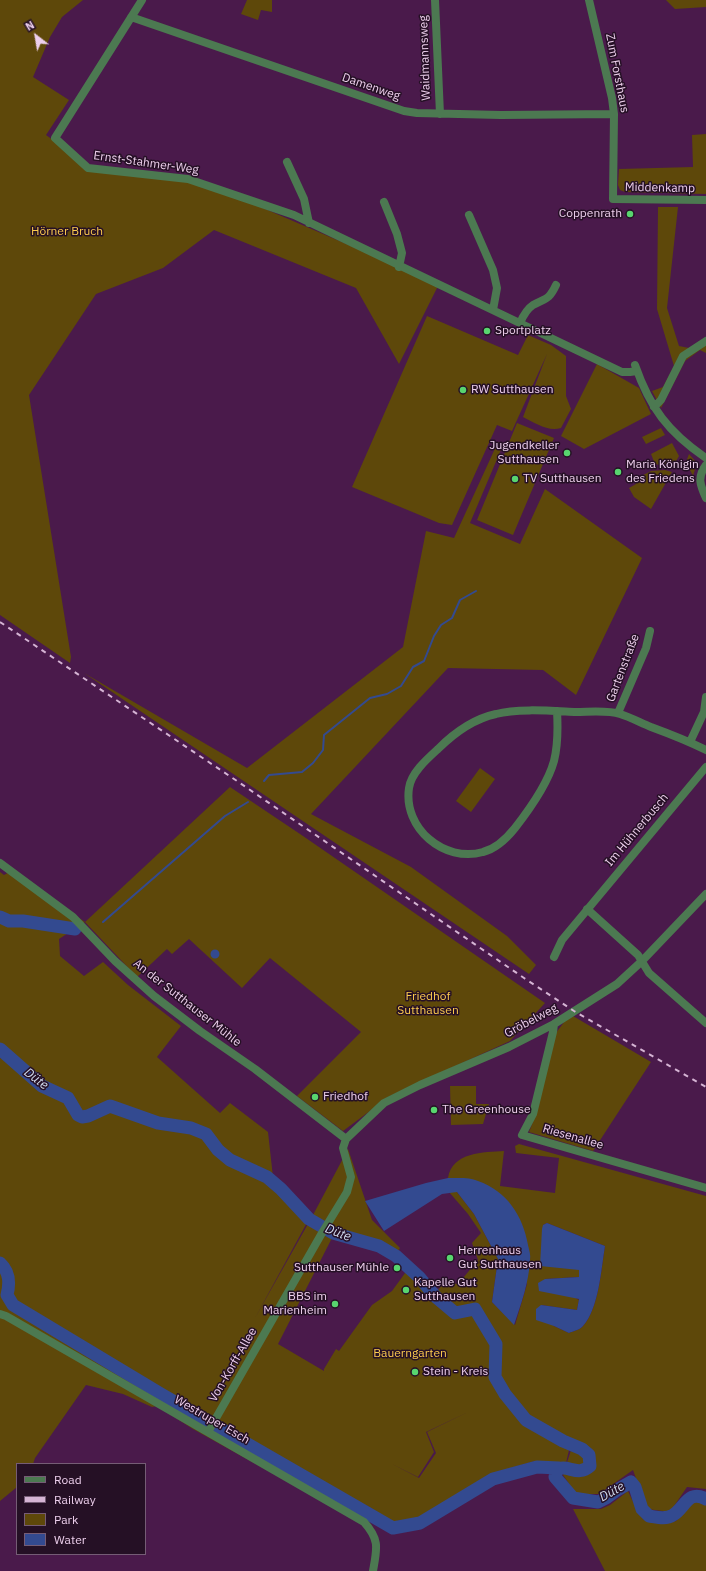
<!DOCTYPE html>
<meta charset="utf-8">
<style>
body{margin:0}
#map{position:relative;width:706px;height:1571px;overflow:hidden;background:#4a1a4b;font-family:"IBM Plex Sans",sans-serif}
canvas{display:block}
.legend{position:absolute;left:16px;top:1463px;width:130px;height:92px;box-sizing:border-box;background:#251025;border:1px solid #755c75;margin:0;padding:5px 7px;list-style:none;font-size:12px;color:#edcfec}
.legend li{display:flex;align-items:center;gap:8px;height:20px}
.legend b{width:20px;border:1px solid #755c75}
.north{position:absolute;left:16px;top:16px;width:40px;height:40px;-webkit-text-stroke:3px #251025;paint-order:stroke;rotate:329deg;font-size:11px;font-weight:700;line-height:16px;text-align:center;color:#edcfec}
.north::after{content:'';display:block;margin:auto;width:14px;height:18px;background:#edcfec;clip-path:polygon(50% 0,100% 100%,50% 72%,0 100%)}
</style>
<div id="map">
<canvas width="706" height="1571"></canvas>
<ul class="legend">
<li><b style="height:5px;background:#4c7951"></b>Road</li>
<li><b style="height:5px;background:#d5b4d4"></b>Railway</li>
<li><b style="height:11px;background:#5e480a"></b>Park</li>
<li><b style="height:11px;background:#334a90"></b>Water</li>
</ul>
<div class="north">N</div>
</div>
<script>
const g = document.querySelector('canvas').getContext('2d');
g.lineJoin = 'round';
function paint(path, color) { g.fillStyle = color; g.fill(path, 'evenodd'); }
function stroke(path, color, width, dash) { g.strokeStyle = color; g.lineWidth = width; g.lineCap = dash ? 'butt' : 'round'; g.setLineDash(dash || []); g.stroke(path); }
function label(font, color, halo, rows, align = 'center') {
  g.font = font + ' "IBM Plex Sans",sans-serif'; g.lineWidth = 3; g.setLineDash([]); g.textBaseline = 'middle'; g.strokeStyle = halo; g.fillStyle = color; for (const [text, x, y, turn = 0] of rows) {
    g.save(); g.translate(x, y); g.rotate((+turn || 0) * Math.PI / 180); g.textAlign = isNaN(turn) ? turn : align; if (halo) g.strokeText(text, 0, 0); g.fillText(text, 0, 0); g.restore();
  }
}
paint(new Path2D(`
 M0,0h83l-21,17 -12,20 -17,40 36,23 -23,35 50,36 95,6 248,107 -40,80 -43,-76 -142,-58 -51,38 -67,26 -67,101 42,262 -1,6 -70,-48z
 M247,0h25v12l-11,-2 -3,10 -17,-6z
 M666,0h40v7l-31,2z
 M706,134v60l-81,-2 -5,-2 -2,-5 1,-16 74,-2 -1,-32z
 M658,207h20l-11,101 12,38 10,2 17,-11v16l-6,-3 -15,11 -24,47 -9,-17 11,-4 11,-21 -17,-57z
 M427,316l91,39 10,-20 23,10 15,11v40l5,13 -10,19c-13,4 -26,-5 -38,-11l24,-63 -35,77 -15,-6 -45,100 -13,-2 -87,-36z
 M597,364l42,24 12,26 -67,35 -23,-13z
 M517,423l37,15 -41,97 -36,-15z
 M661,428l4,7 -19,9 -4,-7z
 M498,442l5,3 -33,78 50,21 25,-55 97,69 -66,137 -33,-25 -95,-2 -137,146 100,53 96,69 29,29 -7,9 -445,-301 163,95 156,-121 23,-116 28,7z
 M672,443l7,13 -4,7 -15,2 -5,-1 -4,-10z
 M689,454l8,9 -4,13 -7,-14z
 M665,470l7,2 -21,37 -17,-12 -5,-9 7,-4 -2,-4 17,-9z
 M480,768l15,11 -24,33 -15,-11z
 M230,787l73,49 242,167 -35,38 -120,55 -47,35 -46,-35 64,-64 -91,-74 -28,30 -53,-49 -17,15 -5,-5 -30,28 -52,-55 -26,17 1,17 24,20 19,-14 25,23 53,41 -24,31 63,56 10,-10 38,29 5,45 -9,5 17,7 28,30 -54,99 58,-103 35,-66 24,71 28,28 -6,9 -61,-21 -55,108 46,27v-2l12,-20 3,2 33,-46 20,-14 16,-22 11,9 16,20 20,17 19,-4 20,34 -1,32 10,18 -2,1 22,29 46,25 -3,13 -31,-2 -44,13 -73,44 -26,4 -26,-17 -10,15 -163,-91 -36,-23 -5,1 -29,-13 -37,-9 -51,73 -2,6h-16v23l-17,14v-443l12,2 6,5 -18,-17v-176l4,3 7,-4 74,51zM26,1071l34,23 -18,-8zM468,1412l-41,20 9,21 -17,25 -27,-14 26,13 16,-25 -8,-20z
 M573,1016l78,46 -58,89 -64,-19 7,-18 19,-80 10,-13z
 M450,1086h26v18h13l-6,20 -32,1z
 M519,1144l187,52v293l-19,-2 -17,25 -23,-3 -14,-39 -34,24h-23l-13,-19 8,-25 -35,-25 -28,-32 -11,-17v-32l-21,-36 -22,3 -19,-17 9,-12 14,2 20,-24 -6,-17 9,-10 -13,-19 -19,-22h8l17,22 24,45 -6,43 23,23 12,-41 -65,-105 -14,-1c4,-26 36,-26 56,-27l-4,35 55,7 4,-35 -43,-5 -1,-7zM547,1223l58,23c-4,24 -6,62 -22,80 -3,4 -10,5 -14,7l-15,-7 -13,-21 36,5 2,-10 -34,-21 34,-2v-7l-36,-45z
 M628,1491l10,21 6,8 20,4 12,-3 16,-18 9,-2 5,4v66h-101l-32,-62h28l9,-4z`), '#5e480a');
paint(new Path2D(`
 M210.5 954a4.5 4.5 0 1 1 9 0a4.5 4.5 0 1 1-9 0Z
 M448,1178c10,0 22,-1 30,3 29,10 45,35 50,64 1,5 3,10 2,15 -1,22 -9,44 -16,65l-22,-23 6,-43 -24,-45 -17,-22 -15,2 -58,37 -19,-30 61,-18z
 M547,1223l58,23c-4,24 -6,62 -22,80 -3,4 -10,5 -14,7l-15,-7 -18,-6v-11l5,-4 36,5 2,-11 -40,-8 -1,-8 7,-4 34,-2v-7l-39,-4 2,-37 1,-4z`), '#334a90');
stroke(new Path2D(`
 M264,781l5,-6 33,-3 11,-9 10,-13 1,-15 46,-37 17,-4 14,-8 12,-19 11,-6 10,-25 7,-11 11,-7 8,-18 16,-9
 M103,922l122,-106 23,-14`), '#334a90', 2);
stroke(new Path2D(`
 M0,917l9,4h14l52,8
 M0,1049l42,37 26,12 10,17 4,2 6,-1 22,-10 48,17 33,5 15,6 12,16 12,10 37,17 14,12 28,30 24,14 46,13 17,10 23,21 17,20 19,16 20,-4 21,35 -1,33 10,17 21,26 37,21 19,8 7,6 1,11c-13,12 -24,-4 -34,5l-1,6 18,21 25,4 8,-4 11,-8 14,-8 4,5 7,22 7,7c7,1 17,4 24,-1 12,-7 15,-26 33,-16
 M0,1263c10,9 10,20 7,32l6,10 148,89 232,134 27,-5 73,-44 44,-12 22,1`), '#334a90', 13);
stroke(new Path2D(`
 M142,0l-87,138 33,30 100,11 106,36 328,157h8l7,-1
 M435,0l5,114
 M589,0l23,98 2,16 -1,85 93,1
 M131,17l273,94 13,2 84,2 113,-1
 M287,162l17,37 5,24
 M384,202l13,32 5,19 -3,14
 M469,215l24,55 4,18 -4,22
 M520,323c3,-7 7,-14 13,-18 13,-7 16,-5 23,-20
 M635,365c15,43 33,67 71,93
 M654,407l7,-7 22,-44 23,-15
 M706,465c-9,12 -6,20 0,33
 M557,711c1,17 1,34 -3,50 -6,22 -25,49 -39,67 -8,10 -20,21 -32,24 -39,11 -80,-24 -74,-64 2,-15 18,-29 29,-39 16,-16 35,-30 58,-35 22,-6 57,-3 80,-2 13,0 32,-2 44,2 10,3 21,9 31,13 19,7 37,14 55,23
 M618,713l28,-65 4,-17
 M690,742l14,-30 2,-15
 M0,863l73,54 42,44 39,35 46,35 55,38 91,70
 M587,909l51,46 11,18 57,50
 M554,957l8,-17 144,-173
 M554,1024l-1,8 -20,82 -11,21 184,53
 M0,1314l6,2 358,206c16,18 13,26 9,49
 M208,1432l114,-199 25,-41 4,-15 -8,-29 3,-9 38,-36 36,-18 89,-38 45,-23 63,-40 25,-23 64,-67`), '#4c7951', 8);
stroke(new Path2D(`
 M0,622l237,159 287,197 50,33 132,76`), '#d5b4d4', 2, [5, 5]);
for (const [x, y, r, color] of [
 [630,214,4,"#58d56f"],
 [487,331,4,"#58d56f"],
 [463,390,4,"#58d56f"],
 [567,453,4,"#58d56f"],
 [618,472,4,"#58d56f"],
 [515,479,4,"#58d56f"],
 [315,1097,4,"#58d56f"],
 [434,1110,4,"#58d56f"],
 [450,1258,4,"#58d56f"],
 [397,1268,4,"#58d56f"],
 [406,1290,4,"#58d56f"],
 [335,1304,4,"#58d56f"],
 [415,1372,4,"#58d56f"]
]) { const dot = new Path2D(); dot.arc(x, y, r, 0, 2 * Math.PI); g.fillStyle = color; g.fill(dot); stroke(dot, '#251025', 1.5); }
label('12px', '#edcfec', '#251025', [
 ["Waidmannsweg",425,58,-92],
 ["Zum Forsthaus",617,73,79],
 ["Damenweg",371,87,19],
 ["Ernst-Stahmer-Weg",146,163,8],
 ["Middenkamp",660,188,1],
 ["Gartenstraße",623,668,-69],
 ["Im Hühnerbusch",637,830,-50],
 ["An der Sutthauser Mühle",187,1003,38],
 ["Gröbelweg",531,1021,-28],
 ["Riesenallee",573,1137,16],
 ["Von-Korff-Allee",233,1365,-60],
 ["Westruper Esch",212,1420,30]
]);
label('12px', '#edcfec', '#251025', [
 ["Coppenrath",622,214,"right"],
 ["Sportplatz",495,331],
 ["RW Sutthausen",471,390],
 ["Jugendkeller",559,446,"right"],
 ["Sutthausen",559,460,"right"],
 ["Maria Königin",626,465],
 ["des Friedens",626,479],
 ["TV Sutthausen",523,479],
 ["Friedhof",323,1097],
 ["The Greenhouse",442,1110],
 ["Herrenhaus",458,1251],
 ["Gut Sutthausen",458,1265],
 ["Sutthauser Mühle",389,1268,"right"],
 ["Kapelle Gut",414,1283],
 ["Sutthausen",414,1297],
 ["BBS im",327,1297,"right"],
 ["Marienheim",327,1311,"right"],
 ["Stein - Kreis",423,1372]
], 'left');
label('12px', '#fccb4e', '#251025', [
 ["Hörner Bruch",67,232],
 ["Friedhof",428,997],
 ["Sutthausen",428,1011],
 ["Bauerngarten",410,1354]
]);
label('italic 13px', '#cfd8ec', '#251025', [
 ["Düte",36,1079,37],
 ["Düte",338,1233,21],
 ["Düte",612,1492,-29]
]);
</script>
